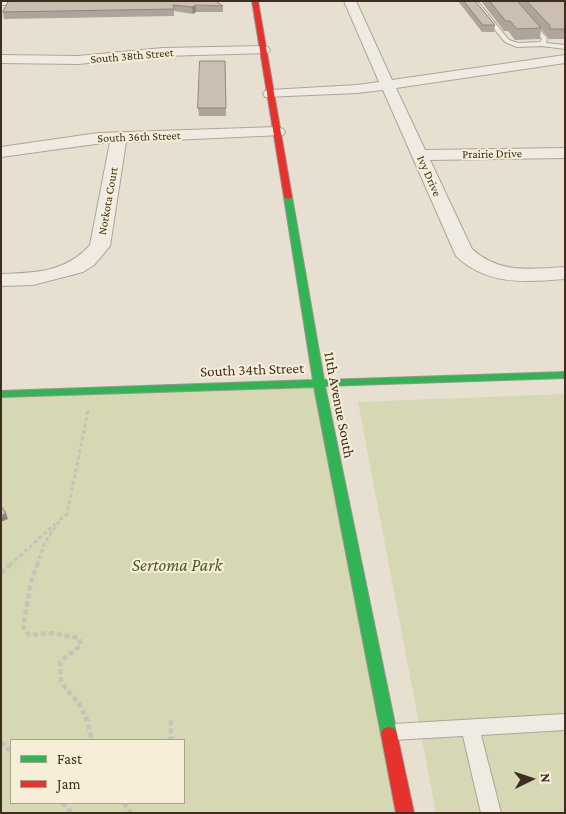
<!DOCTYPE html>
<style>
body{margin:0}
#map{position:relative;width:566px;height:814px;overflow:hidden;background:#e7e0d1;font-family:"Crimson Pro",serif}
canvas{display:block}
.frame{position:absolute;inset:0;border:2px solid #3d2e20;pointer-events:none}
.legend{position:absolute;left:10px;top:739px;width:175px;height:65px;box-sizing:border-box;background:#f7eed8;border:1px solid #ada18e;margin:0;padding:6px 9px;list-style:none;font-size:15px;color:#3d2e20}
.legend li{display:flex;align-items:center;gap:10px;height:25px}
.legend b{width:25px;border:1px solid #ada18e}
.north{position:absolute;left:506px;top:754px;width:50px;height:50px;-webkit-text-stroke:4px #f7eed8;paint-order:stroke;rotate:86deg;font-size:14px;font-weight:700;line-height:20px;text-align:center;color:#3d2e20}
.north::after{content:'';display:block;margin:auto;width:18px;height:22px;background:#3d2e20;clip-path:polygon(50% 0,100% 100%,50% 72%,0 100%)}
</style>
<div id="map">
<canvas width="566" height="814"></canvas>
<div class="frame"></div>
<ul class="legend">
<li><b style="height:6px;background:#30b455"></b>Fast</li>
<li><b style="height:6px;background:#e5322d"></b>Jam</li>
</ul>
<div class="north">N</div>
</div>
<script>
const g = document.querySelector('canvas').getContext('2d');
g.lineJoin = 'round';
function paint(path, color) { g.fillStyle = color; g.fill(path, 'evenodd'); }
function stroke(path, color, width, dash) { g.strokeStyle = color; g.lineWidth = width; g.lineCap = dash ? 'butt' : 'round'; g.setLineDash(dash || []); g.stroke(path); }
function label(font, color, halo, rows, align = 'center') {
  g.font = font + ' "Crimson Pro",serif'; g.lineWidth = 4; g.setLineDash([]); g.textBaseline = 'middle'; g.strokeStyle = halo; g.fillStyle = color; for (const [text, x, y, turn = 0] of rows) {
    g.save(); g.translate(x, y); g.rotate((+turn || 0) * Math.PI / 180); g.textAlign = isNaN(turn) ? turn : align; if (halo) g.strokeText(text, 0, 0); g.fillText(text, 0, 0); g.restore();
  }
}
paint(new Path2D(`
 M319,382l86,431h-404v-417zM11,740h173v63h-173z
 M565,394v419h-129l-78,-411z`), '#d6d7b3');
const lane = new Path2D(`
 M471,1h6l32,39 9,3 22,-1 2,-3 -34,-38h6l33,37 -1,5 19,2v4l-23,-3 -25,1 -12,-5z
 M565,714v16l-84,5 20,78h-20l-18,-77 -70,4 -6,-3 -3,-5 3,-5 6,-3z`);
const street = new Path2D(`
 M1,1h72l-6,3 -66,1z
 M344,1h12l36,79 173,-25v8l-169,25 29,62 140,-2v10l-135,2 42,89c28,25 57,20 93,18v12c-41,3 -77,7 -109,-23l-73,-166 -26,3 -92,4 -2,-3 2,-3 5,-1 87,-5 22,-3z
 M263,46l5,1 2,3 -2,3 -105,3 -85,8 -77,-1v-8l77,1 85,-8z
 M277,127l6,2 2,3 -2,3 -157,7 -16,104 -16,19 -11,7 -50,13 -32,1v-12c35,-1 65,-2 89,-29l20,-103 -109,15v-10l97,-14z`);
const fast = new Path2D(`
 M285,195l7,2 32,183 241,-8v6l-240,8 72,348 -2,5 -6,2 -6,-2 -2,-5 -67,-347 -313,10v-6l312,-11 -29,-183z`);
const jam = new Path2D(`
 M252,1h6l34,196 -4,2 -4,-2z
 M389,727l6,2 2,5 17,79h-18l-15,-79 2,-5z`);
stroke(lane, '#ada599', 2);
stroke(street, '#ada599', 2);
stroke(fast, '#9c958a', 2);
stroke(jam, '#9c958a', 2);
stroke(new Path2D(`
 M60,520l7,-6 21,-103
 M10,565l45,-41
 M37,565l8,-23 15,-22`), '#c8c2b9', 3, [4, 2.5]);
stroke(new Path2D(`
 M38,563l-7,19 -8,45 6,8 24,-2 26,5 2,7 -21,17 1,20 19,23 7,15 5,20
 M1,573l11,-10
 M168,740l3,-2v-20
 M1,742l10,10
 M62,803l10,10
 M124,803l7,10`), '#c8c2b9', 4.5, [5, 3]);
paint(lane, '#efebe3');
paint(street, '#efebe3');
paint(fast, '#30b455');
paint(jam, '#e5322d');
paint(new Path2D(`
 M9,1l214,5v6h-27l-3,2 -19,-3v5l-170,3 -1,-7z
 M458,1h17l20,24 -1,7h-12z
 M481,1h84v38h-16l-1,-2 -7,-8 -1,10 -25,1 -7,-9h-4z
 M225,61l1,55h-27l-1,-8z`), '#afa499');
paint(new Path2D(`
 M196,5v7l-3,2 -1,-7z
 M6,513l2,6 -7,3v-6z`), '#8e867d');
const building = new Path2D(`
 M9,1h207l7,5 -27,-1 -4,2 -19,-2 1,4 -171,3z
 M464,1h11l20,24h-12z
 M490,1h27l24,27 -24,1 -7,-8h-4z
 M527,1h38v28h-15v-3z
 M200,61h25l1,47h-28z
 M1,506l5,7 -5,3z`);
paint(building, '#cbbfb2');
stroke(building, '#8e867d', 1);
label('12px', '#3d2e20', '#f7eed8', [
 ["South 38th Street",132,56,-5],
 ["South 36th Street",139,137,-2],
 ["Prairie Drive",492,154,-1],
 ["Ivy Drive",429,176,66],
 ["Norkota Court",108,201,-80]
]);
label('15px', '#3d2e20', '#f7eed8', [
 ["South 34th Street",252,370,-2],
 ["11th Avenue South",339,405,79]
]);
label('italic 18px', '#4d5a26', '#f7eed8', [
 ["Sertoma Park",177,565]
]);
</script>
